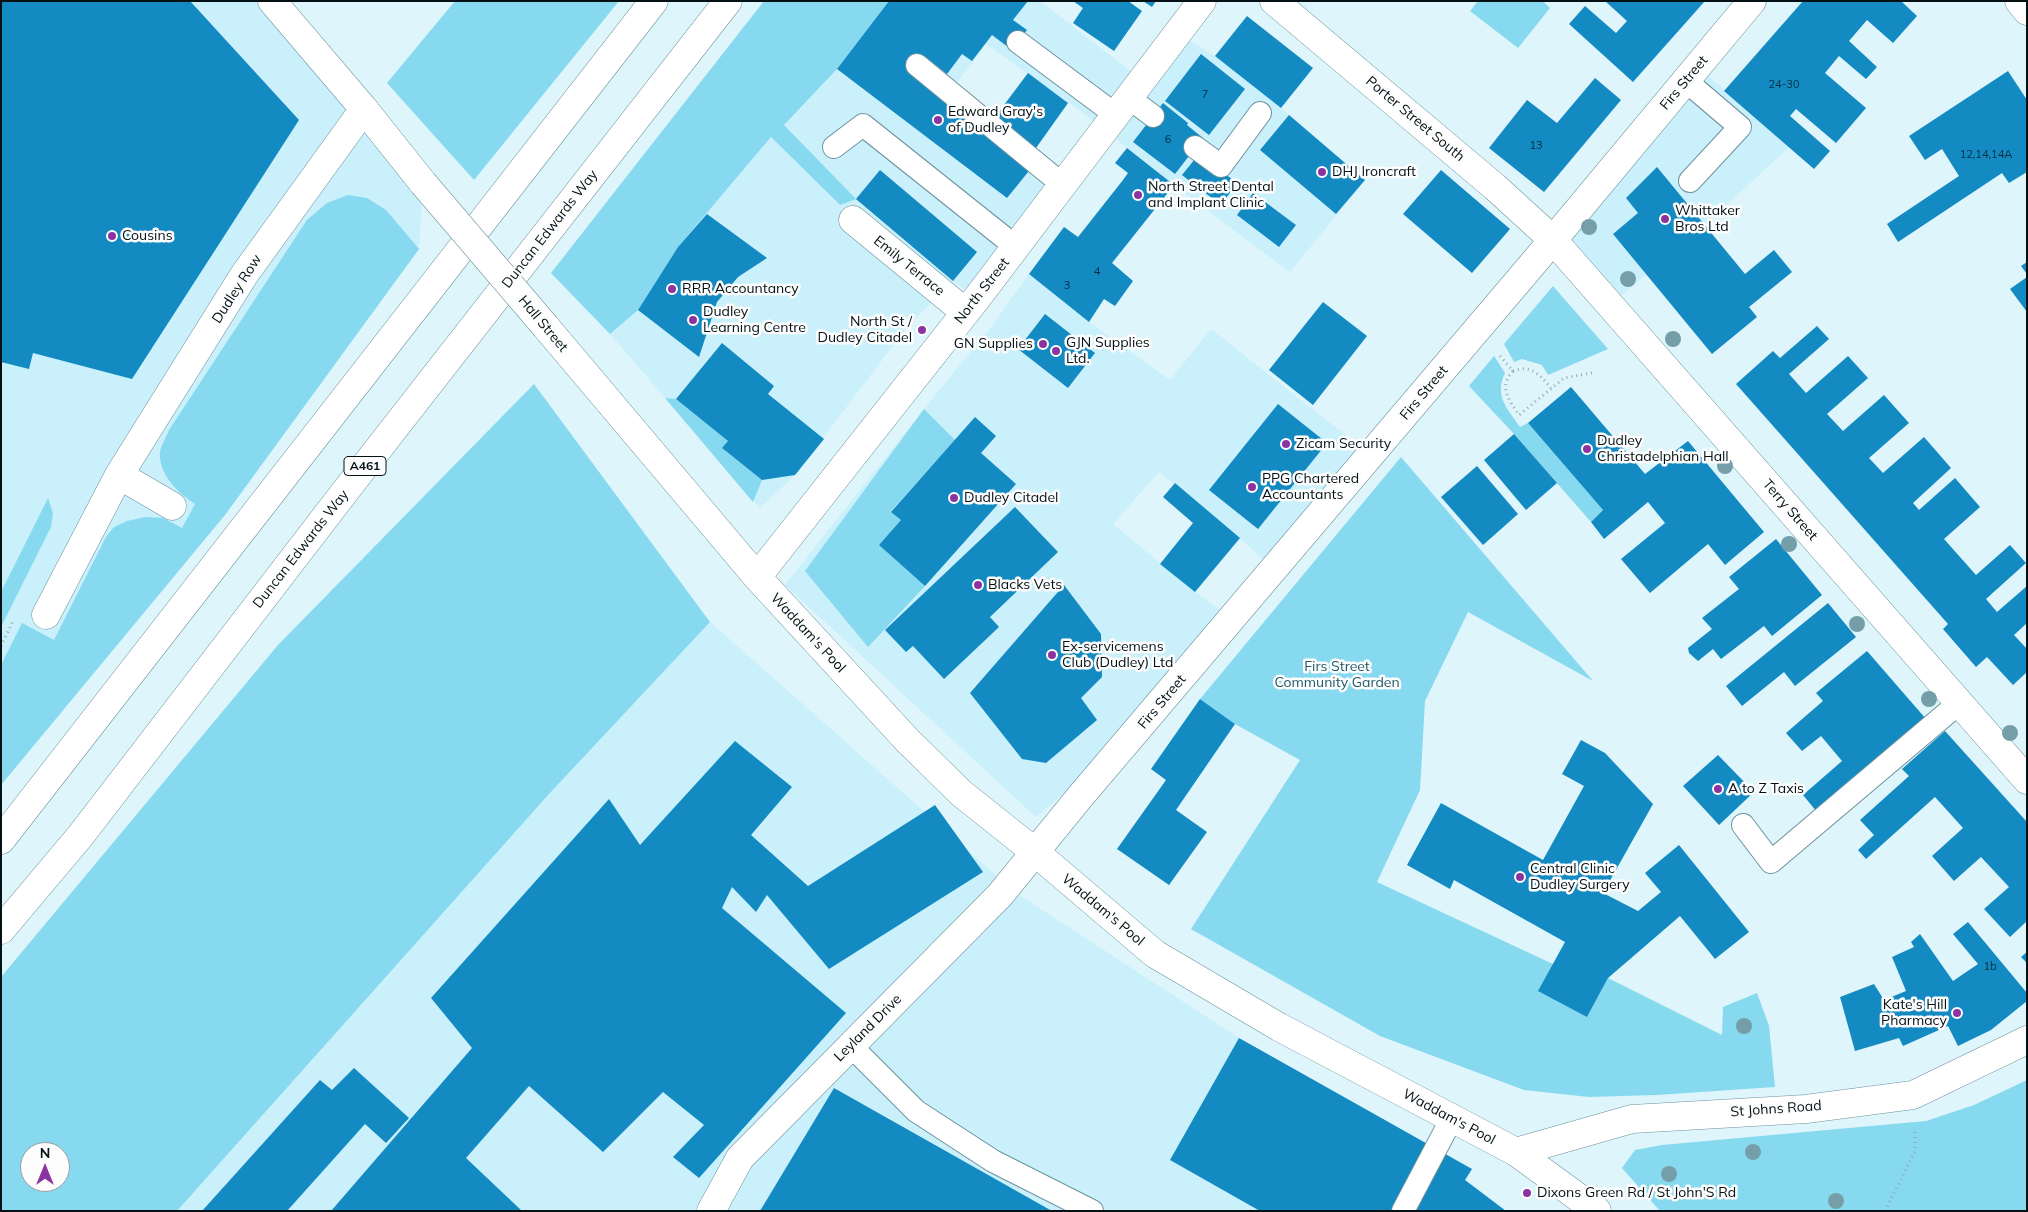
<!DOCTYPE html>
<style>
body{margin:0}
#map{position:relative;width:2028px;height:1212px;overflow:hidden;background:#ddf5fb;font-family:Mulish,sans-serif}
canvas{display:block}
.frame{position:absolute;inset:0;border:2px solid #031014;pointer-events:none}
.north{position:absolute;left:20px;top:1142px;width:50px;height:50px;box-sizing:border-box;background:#fdfdfd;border:1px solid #999ea0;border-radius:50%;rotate:0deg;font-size:14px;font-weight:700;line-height:20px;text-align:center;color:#031014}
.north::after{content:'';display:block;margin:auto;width:18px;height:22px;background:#8b34a1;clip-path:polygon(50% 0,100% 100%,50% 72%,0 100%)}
</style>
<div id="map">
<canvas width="2028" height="1212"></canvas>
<div class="frame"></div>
<div class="north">N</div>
</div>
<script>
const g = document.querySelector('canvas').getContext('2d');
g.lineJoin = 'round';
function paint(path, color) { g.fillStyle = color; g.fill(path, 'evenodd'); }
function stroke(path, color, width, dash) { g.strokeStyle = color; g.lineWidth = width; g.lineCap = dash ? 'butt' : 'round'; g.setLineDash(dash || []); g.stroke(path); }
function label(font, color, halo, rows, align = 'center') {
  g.font = font + ' Mulish,sans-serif'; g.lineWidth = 5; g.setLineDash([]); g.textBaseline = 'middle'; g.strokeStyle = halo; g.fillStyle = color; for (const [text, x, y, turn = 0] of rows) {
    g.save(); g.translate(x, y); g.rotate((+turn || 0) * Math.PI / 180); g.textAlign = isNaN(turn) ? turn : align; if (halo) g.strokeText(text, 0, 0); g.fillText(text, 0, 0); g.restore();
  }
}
paint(new Path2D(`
 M1,1h271l151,182 -4,66 -194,266 -224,270z
 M889,1h151l102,79 36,-47 37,23 66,52 84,72 -75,92 -116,-87 -93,-74 -95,-67 -30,40 90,73 17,28 -86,113 -24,-17 -46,46 -112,148 -35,33 -150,-174 28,-24 40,-63 93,-110 68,68 16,-6 -71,-74 53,-56z
 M1698,67l91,80 -84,78 -95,80 -57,-65z
 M1029,274l60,48 81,58 41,-51 142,112 22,11 -101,118 -34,-32 -81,-66 -46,52 82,68 38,27 -93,109 -104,89 -251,-232 139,-176 68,-83z
 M710,622l306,271 223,145 233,131 -24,42h-1271l372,-417z`), '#c9f0fb');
paint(new Path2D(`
 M455,1h164l-145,179 -87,-97z
 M764,1h125l-52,68 -53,56 72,74 -16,6 -69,-68 -93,110 -40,63 -28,24 -59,-61z
 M1478,1h65l7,7 -32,40 -48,-37z
 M348,195l19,3 19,12 33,39 -194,266 -224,270v-120l21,-42 32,17 52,-103 8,-10 13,-6 18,-4 18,1 19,10 13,-24c-16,-10 -37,-30 -35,-52 1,-7 7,-16 9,-22l138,-210 20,-17z
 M1553,286l55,63 -60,26 -6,-10 -20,-6 -8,3 -10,-18z
 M1494,356l11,17c-11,23 2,35 15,54l8,-4 75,87 -12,12 -77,-88 -45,-48z
 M534,384l176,238 -161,172 -372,417h-176v-234l277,-332zM30,1152h30v30h-30z
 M665,398l11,1 52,42 -5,8 39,31 -9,22z
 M924,409l31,31 -64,71 10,9 -22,25 46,41 -57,61 -63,-76z
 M1401,457l192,224 -125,-69 -43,89 -5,89 -43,92 176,82 34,53 21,-39 114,57 1,-28 34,-14 12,33 6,61 -119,8 -67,2 -65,-7 -144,-54 -189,-107 109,-169 -65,-36 -35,-25z
 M48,498l5,15 -2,14 -50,100v-35z
 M2027,1080v131h-367l-38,-43 13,-18 27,-5 264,-24 48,-16z`), '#87d9ef');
paint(new Path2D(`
 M1,1h189l109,119 -167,259 -99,-26 -4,16 -28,-7z
 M889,1h139l-15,19 14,10 -15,20 -20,-15 -20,26 -10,-7 -15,20 -23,-18 109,110 -26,32 -170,-129z
 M1073,1h55l14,10 -28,40 -41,-28 10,-15z
 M1143,1h13l-4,6z
 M1605,1h100l-72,81 -64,-58 16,-18 31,27 11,-12z
 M1803,1h98l16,15 -24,27 -26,-23 -18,21 28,26 -11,12 -27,-23 -14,17 41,35 -30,35 -40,-34 -6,7 40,35 -16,18 -90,-78z
 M1247,16l66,52 -32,40 -66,-52z
 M1201,54l44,35 -36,46 -44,-34z
 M2008,71l19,29v72l-18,11 -7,-10 -104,69 -11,-18 72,-48 -17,-27 -17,11 -16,-24z
 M1028,73l40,30 -32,45 -41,-31z
 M1595,78l26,22 -77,92 -55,-44 38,-48 30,23z
 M1163,103l25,20 -1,2 16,13 -28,36 -42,-32z
 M1289,115l76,65 -29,34 -76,-64z
 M1127,148l47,37 -62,78 21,18 -18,25 -11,-7 -15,23 -60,-48 35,-47 14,10 45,-57 5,-7 -13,-10z
 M1199,154l38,29 -16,22 -39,-30z
 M1657,167l88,107 29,-24 18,22 -43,35 8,10 -45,37 -99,-120 25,-21 -12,-15z
 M880,170l97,82 -24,29 -97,-82z
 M1441,170l69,59 -38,44 -69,-59z
 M1253,193l43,32 -17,22 -42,-32z
 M707,214l60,44 -29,19 -21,25 -18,55 -61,-47 40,-63z
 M2027,262v12l-6,-8z
 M2027,277v35l-17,-23z
 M1323,302l44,34 -54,69 -44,-35z
 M1045,314l50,39 -27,35 -50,-39z
 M1817,326l12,13 -40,35 17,19 42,-37 20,22 -41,36 16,17 41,-36 25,28 -40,35 14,15 41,-36 27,31 -38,35 6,7 36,-32 25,29 -36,32 32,36 34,-30 16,18 -40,36 11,13 30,-26v37l-13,12 13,14v23l-14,13 -26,-28 -11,10 -33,-38 5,-5 -212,-240 37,-33 7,7z
 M722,343l52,43 -6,8 56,45 -29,36 -33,5 -40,-32 6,-7 -52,-42z
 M1571,387l74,87 43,-33 76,91 -39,33 -17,-21 -58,49 -29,-34 44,-36 -17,-21 -44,37 -13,-17 12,-12 -75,-87z
 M1278,404l49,39 -69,86 -49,-39z
 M975,417l21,19 -15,17 35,31 -91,102 -46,-41 22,-25 -10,-8z
 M1514,434l43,49 -31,27 -42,-50z
 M1477,466l41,48 -35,31 -42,-48z
 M1175,483l65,55 -45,54 -35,-28 33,-41 -30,-26z
 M1015,507l43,45 -68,65 9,10 -55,52 -31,-33 -7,6 -21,-22z
 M1776,539l46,56 -50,41 -8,-10 -43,33 -8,-10 -15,12 -9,-8 -1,-5 24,-19 -10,-11 37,-29 -10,-12z
 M1064,585l37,49 1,43 -21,21 16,22 -51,43 -24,-4 -52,-66z
 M1828,603l28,34 -61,49 -11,-14 -42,34 -16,-20z
 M1867,651l59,68 -109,93 -14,-17 39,-34 -21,-25 -19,15 -16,-18 37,-32 -7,-8z
 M1200,699l35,25 -59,86 31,22 -38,53 -52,-36 49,-69 -15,-11z
 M1945,731l82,91v99l-17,16 -26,-28 25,-22 -28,-30 -27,24 -22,-25 31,-28 -28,-31 -69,62 -8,-9 16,-15 -14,-15 49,-44 -7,-7z
 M1581,740l24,13 48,51 -50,89 35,18 23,-19 -16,-19 34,-28 70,87 -34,27 -35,-43 -72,62 -21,39 -49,-26 27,-49 -111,-62 -4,9 -43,-24 34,-62 102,57 41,-74 -22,-12z
 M735,741l57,46 -41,48 57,51 127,-81 48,67 -154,97 -62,-74 -11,17 -24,-25 -10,21 124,105 -147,165 -26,-21 31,-32 -41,-33 -60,60 -74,-66 -63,72 56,53h-191l141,-163 -41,-50 178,-199 31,46z
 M1718,755l36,37 -35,33 -36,-39z
 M1968,922l59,71v8l-36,29 -33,16 -10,-20 -45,20 -4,-8 -44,13 -15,-54 34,-13 10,16 22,-9 -14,-34 22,-10 -3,-5 9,-8 33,47 25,-17 -25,-30z
 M2027,952v11l-6,-6z
 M1239,1038l233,131 -7,11 41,31h-246l-90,-51z
 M354,1068l55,50 -23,25 -21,-19 -78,87h-85l118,-131 12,10z
 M834,1088l218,123h-292z`), '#138ac2');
const lane = new Path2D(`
 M1018,42l98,73
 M917,65l146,120
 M1686,81l54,46 -50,54
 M1129,98l24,18
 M834,147l29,-22 153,122
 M1195,147l26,19 39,-53
 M1743,825l28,37 188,-159
 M851,1046l65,65 77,50 99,50
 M1403,1211l49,-93`);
const street = new Path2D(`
 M1274,1l221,186 58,53 474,540
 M2019,1l8,10
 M853,220l112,92
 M119,475l53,31
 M46,615l73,-140 125,-200 120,-166
 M1516,1152l116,-33 174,-10 107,-14 114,-55
 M711,1211l29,-53 260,-263 79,-97 474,-558 199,-239`);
const secondary = new Path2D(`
 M272,1l92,108 59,74
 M546,327l211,250 150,163 54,53 74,59 120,102 124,73 237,125 81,59
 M757,577l220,-279 225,-297`);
const highway = new Path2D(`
 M1,840l653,-839
 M1,930l80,-95 269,-350 378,-484`);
stroke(lane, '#6d929d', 24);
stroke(street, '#6d929d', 29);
stroke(secondary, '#6d929d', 29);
stroke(highway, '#6d929d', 29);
stroke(new Path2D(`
 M1500,356l13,15c-15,16 -4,29 6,44l45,-37 32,-6
 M1513,371c18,-7 27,4 38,17
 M1,646l12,-25
 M1885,1211l30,-60v-22`), '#96aab0', 3, [1, 4]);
stroke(lane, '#fff', 22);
stroke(street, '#fff', 28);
stroke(secondary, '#fff', 28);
stroke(highway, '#fff', 28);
const secondaryBridge = new Path2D(`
 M423,183l123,144`);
stroke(secondaryBridge, '#6d929d', 29, []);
stroke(secondaryBridge, '#fff', 28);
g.fillStyle = '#749fa9';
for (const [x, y] of [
 [1589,227],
 [1628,279],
 [1673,339],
 [1725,466],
 [1789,544],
 [1857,624],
 [1929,699],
 [2010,733],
 [1744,1026],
 [1753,1152],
 [1669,1174],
 [1836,1201]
]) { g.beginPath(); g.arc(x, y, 8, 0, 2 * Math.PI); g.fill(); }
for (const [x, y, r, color] of [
 [938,120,5,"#8b34a1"],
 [1322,172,5,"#8b34a1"],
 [1138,195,5,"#8b34a1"],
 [1665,219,5,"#8b34a1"],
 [112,236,5,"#8b34a1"],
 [672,289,5,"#8b34a1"],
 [693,320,5,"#8b34a1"],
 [922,330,5,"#8b34a1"],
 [1043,344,5,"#8b34a1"],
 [1056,351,5,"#8b34a1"],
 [1286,444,5,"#8b34a1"],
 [1587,449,5,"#8b34a1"],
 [1252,487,5,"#8b34a1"],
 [954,498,5,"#8b34a1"],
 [978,585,5,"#8b34a1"],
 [1052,655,5,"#8b34a1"],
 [1718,789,5,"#8b34a1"],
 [1520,877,5,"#8b34a1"],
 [1957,1013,5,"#8b34a1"],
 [1527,1193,5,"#8b34a1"]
]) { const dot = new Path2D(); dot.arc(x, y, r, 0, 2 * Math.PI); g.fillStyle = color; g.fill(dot); stroke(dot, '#fdfdfd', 2); }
label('11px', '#072e40', null, [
 ["24-30",1784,85],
 ["7",1205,95],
 ["6",1168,140],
 ["13",1536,146],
 ["12,14,14A",1986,155],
 ["4",1097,272],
 ["3",1067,286],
 ["1b",1990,967]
]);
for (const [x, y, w] of [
 [365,466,42]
]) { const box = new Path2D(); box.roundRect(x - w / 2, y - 9.5, w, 19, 4); g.fillStyle = '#fdfdfd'; g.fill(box); stroke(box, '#031014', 1); }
label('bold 12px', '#031014', null, [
 ["A461",365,466]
]);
label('14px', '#031014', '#fdfdfd', [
 ["Firs Street",1684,83,-50],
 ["Porter Street South",1415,119,40],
 ["Duncan Edwards Way",550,229,-52],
 ["Emily Terrace",909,266,39],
 ["Dudley Row",237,289,-57],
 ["North Street",982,291,-52],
 ["Hall Street",543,324,50],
 ["Firs Street",1424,393,-50],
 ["Terry Street",1790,510,49],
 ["Duncan Edwards Way",301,549,-52],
 ["Waddam's Pool",808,633,47],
 ["Firs Street",1162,702,-50],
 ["Waddam's Pool",1103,910,40],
 ["Leyland Drive",868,1028,-45],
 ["St Johns Road",1776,1109,-4],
 ["Waddam's Pool",1449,1117,28]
]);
label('14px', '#031014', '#fdfdfd', [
 ["Edward Gray's",948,112],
 ["of Dudley",948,128],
 ["DHJ Ironcraft",1332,172],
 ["North Street Dental",1148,187],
 ["and Implant Clinic",1148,203],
 ["Whittaker",1675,211],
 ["Bros Ltd",1675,227],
 ["Cousins",122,236],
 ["RRR Accountancy",682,289],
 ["Dudley",703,312],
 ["Learning Centre",703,328],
 ["North St /",912,322,"right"],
 ["Dudley Citadel",912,338,"right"],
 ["GJN Supplies",1066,343],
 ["Ltd.",1066,359],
 ["GN Supplies",1033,344,"right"],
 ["Dudley",1597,441],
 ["Christadelphian Hall",1597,457],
 ["Zicam Security",1296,444],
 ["PPG Chartered",1262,479],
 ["Accountants",1262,495],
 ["Dudley Citadel",964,498],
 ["Blacks Vets",988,585],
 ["Ex-servicemens",1062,647],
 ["Club (Dudley) Ltd",1062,663],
 ["A to Z Taxis",1728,789],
 ["Central Clinic",1530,869],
 ["Dudley Surgery",1530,885],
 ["Kate's Hill",1947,1005,"right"],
 ["Pharmacy",1947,1021,"right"],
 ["Dixons Green Rd / St John'S Rd",1537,1193]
], 'left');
label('14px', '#1e5866', '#fdfdfd', [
 ["Firs Street",1337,667],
 ["Community Garden",1337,683]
]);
</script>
